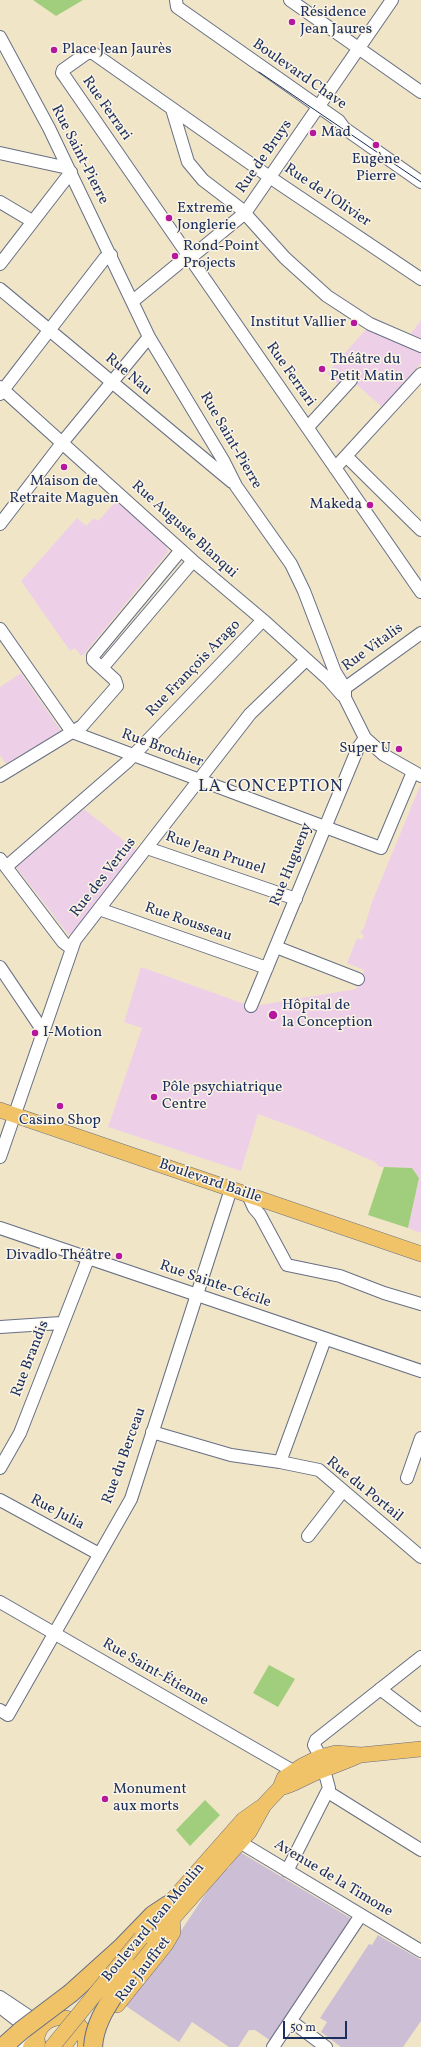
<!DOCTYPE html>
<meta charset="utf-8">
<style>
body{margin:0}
#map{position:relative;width:421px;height:2047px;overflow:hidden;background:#f1e5c8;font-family:Vollkorn,serif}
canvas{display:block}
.scale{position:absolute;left:283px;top:2021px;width:64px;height:18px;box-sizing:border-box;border:2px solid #1b2f5e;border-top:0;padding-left:5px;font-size:12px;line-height:14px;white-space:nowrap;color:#1b2f5e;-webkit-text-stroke:3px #fcf5e5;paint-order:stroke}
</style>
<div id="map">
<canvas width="421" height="2047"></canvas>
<div class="scale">50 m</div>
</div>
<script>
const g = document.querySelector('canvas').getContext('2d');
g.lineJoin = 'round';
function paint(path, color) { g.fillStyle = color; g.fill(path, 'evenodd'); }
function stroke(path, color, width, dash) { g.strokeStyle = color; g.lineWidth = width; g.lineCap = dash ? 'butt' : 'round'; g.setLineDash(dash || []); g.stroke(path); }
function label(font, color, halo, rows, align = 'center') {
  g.font = font + ' Vollkorn,serif'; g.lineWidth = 3; g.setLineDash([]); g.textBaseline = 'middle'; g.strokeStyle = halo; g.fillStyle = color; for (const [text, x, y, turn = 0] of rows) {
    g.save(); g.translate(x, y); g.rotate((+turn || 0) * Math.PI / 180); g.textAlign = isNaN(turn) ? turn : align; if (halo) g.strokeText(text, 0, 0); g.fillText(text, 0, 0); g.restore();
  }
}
paint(new Path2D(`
 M421,320v23l-14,-4z
 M369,326l52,25v12l-39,44 -35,-31 -8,9 -12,-12z
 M118,499l23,21v4l5,4 2,-2 7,6 11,13 2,7 -84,102 -3,2 -6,-8 -5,3 -49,-70 56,-63 9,8 8,-8 4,3z
 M21,673l40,58 -55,33 -6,-9v-68z
 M420,786h1v447l-13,-5 11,-50 -7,-10 -33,-1 -4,-5 -23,-10 -48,-21 -46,-17 -17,57 -133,-44 34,-99 -18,-6 17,-55 115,41 4,-3 96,-16 8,-19 -17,-7 10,-25 5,2 2,-5 -4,-2 4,-5 8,-26z
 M84,809l53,42 -65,83h-4l-52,-67z`), '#edd0e8');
paint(new Path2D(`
 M240,1852l112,67 -81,122 -16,-11h-6l-11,17h-9l-37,-25 -13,20 -56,-38 48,-58 53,-80 4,3z
 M378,1935l43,25v61l-18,26h-62l-20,-15 6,-10 -7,-4 49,-74 3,1z`), '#ccbed4');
paint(new Path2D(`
 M33,0h50l-27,16z
 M384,1167l28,1 7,10 -11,50 -40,-13z
 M269,1665l26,14 -17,28 -25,-14z
 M205,1800l15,15 -30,31 -14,-16z`), '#a0ce7c');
const minor = new Path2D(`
 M176,0l1,7 162,114 5,7 77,54
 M290,0l131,92
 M0,37l49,91 100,209 74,123 13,26 55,78 13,27 31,81 10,16v10l20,40 19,17 37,21
 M172,109l16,53 15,18 38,29 44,49 42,38 43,28 51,22
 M0,153l68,15
 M0,202l32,19
 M0,264l71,-92
 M421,279l-150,-101 -178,-125h-6l-24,17 -1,3 3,4 356,515
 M0,289l232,193
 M133,301l51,-42 11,-5 50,-41 147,-213
 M0,387l193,174 70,59 65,59 14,16
 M0,394l105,-136 6,-3
 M308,427l43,-47
 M346,456l75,74
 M335,468l86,-94
 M0,524l66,-86 83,-101
 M0,629l72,103 309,116 32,-76
 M102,668l91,-107
 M345,688l76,-55
 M0,776l82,-50 35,-40 -2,-6 -22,-20v-4l88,-106
 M147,848l149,51
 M0,859l63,83 9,7
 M6,867l121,-105 136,-142
 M99,909l168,59
 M276,947l82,32
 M0,967l43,64
 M251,1006l107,-258 7,-10
 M0,1157l75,-217 175,-226 56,-54
 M248,1195l6,13 6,7 27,50 53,11 44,17 37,11
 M0,1228l421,143
 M0,1327l61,-4
 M152,1432l79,23 49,7 39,8 102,87
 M280,1462l45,-123
 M0,1468l20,-35 68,-174
 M407,1478l14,-40
 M0,1500l99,54
 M308,1536l34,-44
 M0,1602l293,169
 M380,1689l41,31
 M0,1710l8,5 123,-216 100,-310
 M324,1763l-10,-18 2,-5 105,-83
 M328,1792l93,58
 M235,1836l8,8 178,107
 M287,1871l42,-83 -3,-11 -10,-12
 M0,1997l39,26
 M0,2007l31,24
 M291,2021l35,26
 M18,2047l18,-8
 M273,2047l88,-132`);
const major = new Path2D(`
 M0,1110l421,144
 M280,1788c13,-3 23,-10 35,-15 15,-6 30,-11 45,-18
 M160,1914l83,-94 17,-12
 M122,1976l127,-144 15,-27 16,-17 4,-10 18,-12 18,-9 16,-4 25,2 60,-6
 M117,2005l49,-61 7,-12 -1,-14
 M37,2047c-5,-39 53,-39 48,0
 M63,2047l15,-20`);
const highway = new Path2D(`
 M71,1993l50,-45 32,-33 15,-10
 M32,2047l4,-4`);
stroke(minor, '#666f83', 14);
stroke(major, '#666f83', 16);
stroke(highway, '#666f83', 20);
stroke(minor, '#fff', 12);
stroke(major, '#f1c369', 15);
stroke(highway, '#f1c369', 18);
stroke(new Path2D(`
 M259,72l162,110`), '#1b2f5e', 1);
const majorBridge = new Path2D(`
 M52,2047l89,-109`);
const highwayBridge = new Path2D(`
 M3,2047l19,-17 49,-37
 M93,2047c2,-32 24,-52 37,-79`);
stroke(majorBridge, '#666f83', 16, []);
stroke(highwayBridge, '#666f83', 20, []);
stroke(majorBridge, '#f1c369', 15);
stroke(highwayBridge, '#f1c369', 18);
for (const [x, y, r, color] of [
 [292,22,4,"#b5179e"],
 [54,50,4,"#b5179e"],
 [313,133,4,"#b5179e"],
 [376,145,4,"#b5179e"],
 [169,218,4,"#b5179e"],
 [175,256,4,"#b5179e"],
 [354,323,4,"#b5179e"],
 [322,369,4,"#b5179e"],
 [64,467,4,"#b5179e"],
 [370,505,4,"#b5179e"],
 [399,749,4,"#b5179e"],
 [273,1015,5,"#b5179e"],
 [35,1033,4,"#b5179e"],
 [154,1097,4,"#b5179e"],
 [60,1106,4,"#b5179e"],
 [119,1256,4,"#b5179e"],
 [105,1799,4,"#b5179e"]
]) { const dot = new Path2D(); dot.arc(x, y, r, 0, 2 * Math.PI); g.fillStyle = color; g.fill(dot); stroke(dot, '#fcf5e5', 1.5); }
label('15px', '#1b2f5e', '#fcf5e5', [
 ["Résidence",300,13],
 ["Jean Jaures",300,30],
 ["Place Jean Jaurès",62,50],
 ["Mad",321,133],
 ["Eugène",376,160,"center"],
 ["Pierre",376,177,"center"],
 ["Extreme",177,209],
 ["Jonglerie",177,226],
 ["Rond-Point",183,247],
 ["Projects",183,264],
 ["Institut Vallier",346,323,"right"],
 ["Théâtre du",330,360],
 ["Petit Matin",330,377],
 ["Maison de",64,482,"center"],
 ["Retraite Maguen",64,499,"center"],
 ["Makeda",362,505,"right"],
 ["Super U",391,749,"right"],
 ["Hôpital de",282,1006],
 ["la Conception",282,1023],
 ["I-Motion",43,1033],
 ["Pôle psychiatrique",162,1088],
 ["Centre",162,1105],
 ["Casino Shop",60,1121,"center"],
 ["Divadlo Théâtre",111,1256,"right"],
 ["Monument",113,1790],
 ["aux morts",113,1807]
], 'left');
label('15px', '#1b2f5e', '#fcf5e5', [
 ["Boulevard Chave",299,75,35],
 ["Rue Ferrari",106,109,55],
 ["Rue Saint-Pierre",79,155,63],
 ["Rue de Bruys",265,157,-55],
 ["Rue de l'Olivier",327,196,34],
 ["Rue Nau",128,375,40],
 ["Rue Ferrari",290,375,55],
 ["Rue Saint-Pierre",230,441,60],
 ["Rue Auguste Blanqui",184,530,42],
 ["Rue Vitalis",373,648,-36],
 ["Rue François Arago",194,669,-46],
 ["Rue Brochier",162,749,20],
 ["Rue Jean Prunel",215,854,19],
 ["Rue Hugueny",292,865,-68],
 ["Rue des Vertus",104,878,-52],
 ["Rue Rousseau",188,923,19],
 ["Boulevard Baille",210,1182,19],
 ["Rue Sainte-Cécile",215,1285,19],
 ["Rue Brandis",31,1359,-69],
 ["Rue du Berceau",125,1456,-70],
 ["Rue du Portail",364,1490,39],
 ["Rue Julia",57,1513,28],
 ["Rue Saint-Étienne",155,1673,30],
 ["Avenue de la Timone",333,1879,31],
 ["Boulevard Jean Moulin",154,1923,-50],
 ["Rue Jauffret",144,1970,-52]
]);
g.letterSpacing = '1px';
label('17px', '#1b2f5e', '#fcf5e5', [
 ["LA CONCEPTION",271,788]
]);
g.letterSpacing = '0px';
</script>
